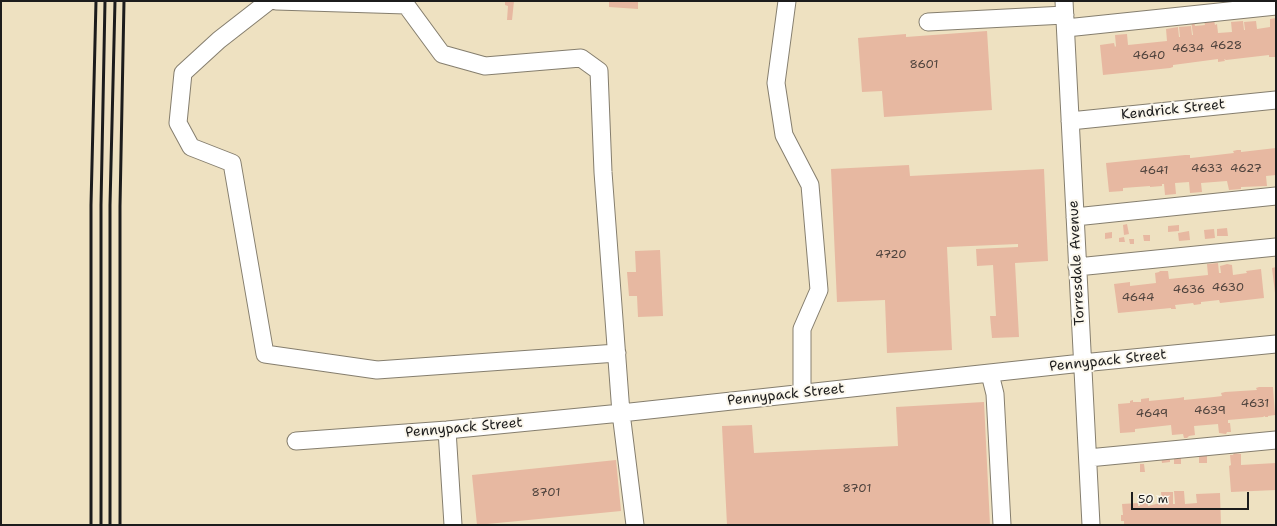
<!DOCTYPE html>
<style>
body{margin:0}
#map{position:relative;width:1277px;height:526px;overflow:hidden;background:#eee1c1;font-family:"Shantell Sans",sans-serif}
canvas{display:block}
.frame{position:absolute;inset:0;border:2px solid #1c1c1c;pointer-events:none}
.scale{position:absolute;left:1131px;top:492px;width:118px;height:18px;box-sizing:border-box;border:2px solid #1c1c1c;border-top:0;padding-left:5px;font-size:12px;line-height:14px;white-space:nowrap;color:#1c1c1c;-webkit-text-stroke:3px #fbf7ec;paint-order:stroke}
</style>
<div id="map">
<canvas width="1277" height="526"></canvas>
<div class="frame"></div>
<div class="scale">50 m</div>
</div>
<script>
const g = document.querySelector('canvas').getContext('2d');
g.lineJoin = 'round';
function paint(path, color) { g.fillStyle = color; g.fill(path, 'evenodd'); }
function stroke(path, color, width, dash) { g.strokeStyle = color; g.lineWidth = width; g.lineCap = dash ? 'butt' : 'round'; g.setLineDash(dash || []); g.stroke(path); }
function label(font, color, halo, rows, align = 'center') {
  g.font = font + ' "Shantell Sans",sans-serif'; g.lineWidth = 4; g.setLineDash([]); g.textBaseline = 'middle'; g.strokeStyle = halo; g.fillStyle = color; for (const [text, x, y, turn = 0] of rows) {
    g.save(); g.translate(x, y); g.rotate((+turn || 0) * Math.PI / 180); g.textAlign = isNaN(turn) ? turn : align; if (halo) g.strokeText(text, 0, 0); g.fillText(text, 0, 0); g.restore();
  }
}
paint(new Path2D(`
 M505,1h9l-2,19h-5l1,-14 -3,-1z
 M609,1h29v8l-29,-2z
 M1276,18v39h-7v-2l-43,5 -2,-1 1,2 -7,1v-3l-45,6v2l-3,1 -67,7 -3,-30 14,-2 1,4 1,-1 -1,-11 12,-1 1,11 39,-4 -1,-12 12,-2 1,10h1l-1,-10 12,-1 1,9h1l-2,-15h3l1,6 10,-1 -1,-4 10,-1 1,5 2,-1 1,9 14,-1 -1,-10 12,-1 1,9h1l-1,-8 12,-1 1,8 13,-2v-8z
 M987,31l5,79 -108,7 -2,-26 -20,1 -4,-54 48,-4v3z
 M1276,148v27l-10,1 1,10 -26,1v2l-12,1 -2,-9 -26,2 1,9 -12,1 -1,-11 -14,1 1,11 -11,1 -1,-11h-2v2l-12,1v-1l-27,2v3l-14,1 -3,-29 79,-8h5v3h1l43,-5 -1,-2 4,-1h4v2z
 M909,165l1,11 134,-7 4,92 -33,2 4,74 -27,1 -2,-22h6l-3,-51 -16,1 -1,-17 42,-2v-3l-71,3 5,103 -65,3 -2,-53 -48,2 -6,-133z
 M1127,224l2,10 -5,1 -1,-10z
 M1179,225v6l-11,1v-6z
 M1227,228l1,8h-11v-7z
 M1214,229l1,9 -10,1 -1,-9z
 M1189,231l1,9 -11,1 -1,-8z
 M1112,232v6l-7,1v-6z
 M1143,235h7v6h-6z
 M1124,237l1,5h-6v-4z
 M1129,239h5v5h-4z
 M660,250l3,66 -25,1 -1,-21h-8l-2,-24h9l-1,-21z
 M1218,263l1,10h2l-1,-7 4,-1 3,-1 5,1 1,10 14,-2 -1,-2 15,-2 3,29 -44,5 -1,-3 -18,2v2l-7,1 -1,-2 -18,2 1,4h-5v-1l-53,5 -4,-29 16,-2v4l26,-3 -1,-10 4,-1 1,-1h8l1,8 39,-4 -1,-11z
 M1276,267v26h-1l-3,-25z
 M1259,387h14l2,28 -7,1v1h-3v-1l-2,1 -35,3v3h2l1,9h-4l-1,2 -7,-1 -1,-9 -24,2 1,9 -6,1 -2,2h-3l-1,-4 -11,1 -1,-10 -36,4v3l-15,1 -2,-29 12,-1v-2l3,-1v2h8v-3l8,-1v3l30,-3 5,-1v3l30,-3 8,-1 -1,-3 4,-1 32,-2 -1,-2z
 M984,402l6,123h-263l-5,-99 30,-1 2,28 144,-7 -2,-39z
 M1234,453l7,1v11l35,-2v27l-45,2 -2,-26 2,-1 -1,-10h3z
 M1199,455h8v8h-8z
 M1161,456h9v6l-8,1z
 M1181,457v7h-7v-6z
 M616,460l5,51 -144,14 -5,-50z
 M1140,464h4l1,8h-5z
 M1174,491h10l1,13 12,-1 -1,-9 24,-1 1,32h-97v-4h-3v-6h2l-1,-11 16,-1v3h2l-1,-7h9v7l12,-3 1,2 1,-1 -1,-12h12v12h2z`), '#e7b8a1');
const minor = new Path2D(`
 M269,1l-50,39 -36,33 -5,50 13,24 41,16 33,191 112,16 240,-17
 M276,1l130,4 36,49 43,12 96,-8 18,13 4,101 18,241 14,112
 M787,1l-11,82 8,52 26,50 9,105 -17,39v64
 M1064,1l27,524
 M928,22l137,-7
 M1066,28l210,-22
 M1070,121l206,-21
 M1075,217l201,-21
 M1077,267l199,-20
 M990,374l5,20 7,131
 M447,430l6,95
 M296,441l151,-11 174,-17 461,-50 194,-19
 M1088,458l188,-18`);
stroke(minor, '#857e6e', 19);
stroke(minor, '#fff', 17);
stroke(new Path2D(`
 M91,525v-320l5,-204
 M101,525v-320l4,-204
 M110,525v-320l5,-204
 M120,525v-319l4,-205`), '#1c1c1c', 3);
label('12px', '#4f433d', null, [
 ["4628",1226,46],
 ["4634",1188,49],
 ["4640",1149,56],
 ["8601",924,65],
 ["4633",1207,169],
 ["4627",1246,169],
 ["4641",1154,171],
 ["4720",891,255],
 ["4630",1228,288],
 ["4636",1189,290],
 ["4644",1138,298],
 ["4631",1255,404],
 ["4639",1210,411],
 ["4649",1152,414],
 ["8701",857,489],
 ["8701",546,493]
]);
label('14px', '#1c1c1c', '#fbf7ec', [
 ["Kendrick Street",1173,110,-6],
 ["Torresdale Avenue",1077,263,-93],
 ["Pennypack Street",1108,361,-6],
 ["Pennypack Street",786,395,-6],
 ["Pennypack Street",464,428,-5]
]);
</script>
